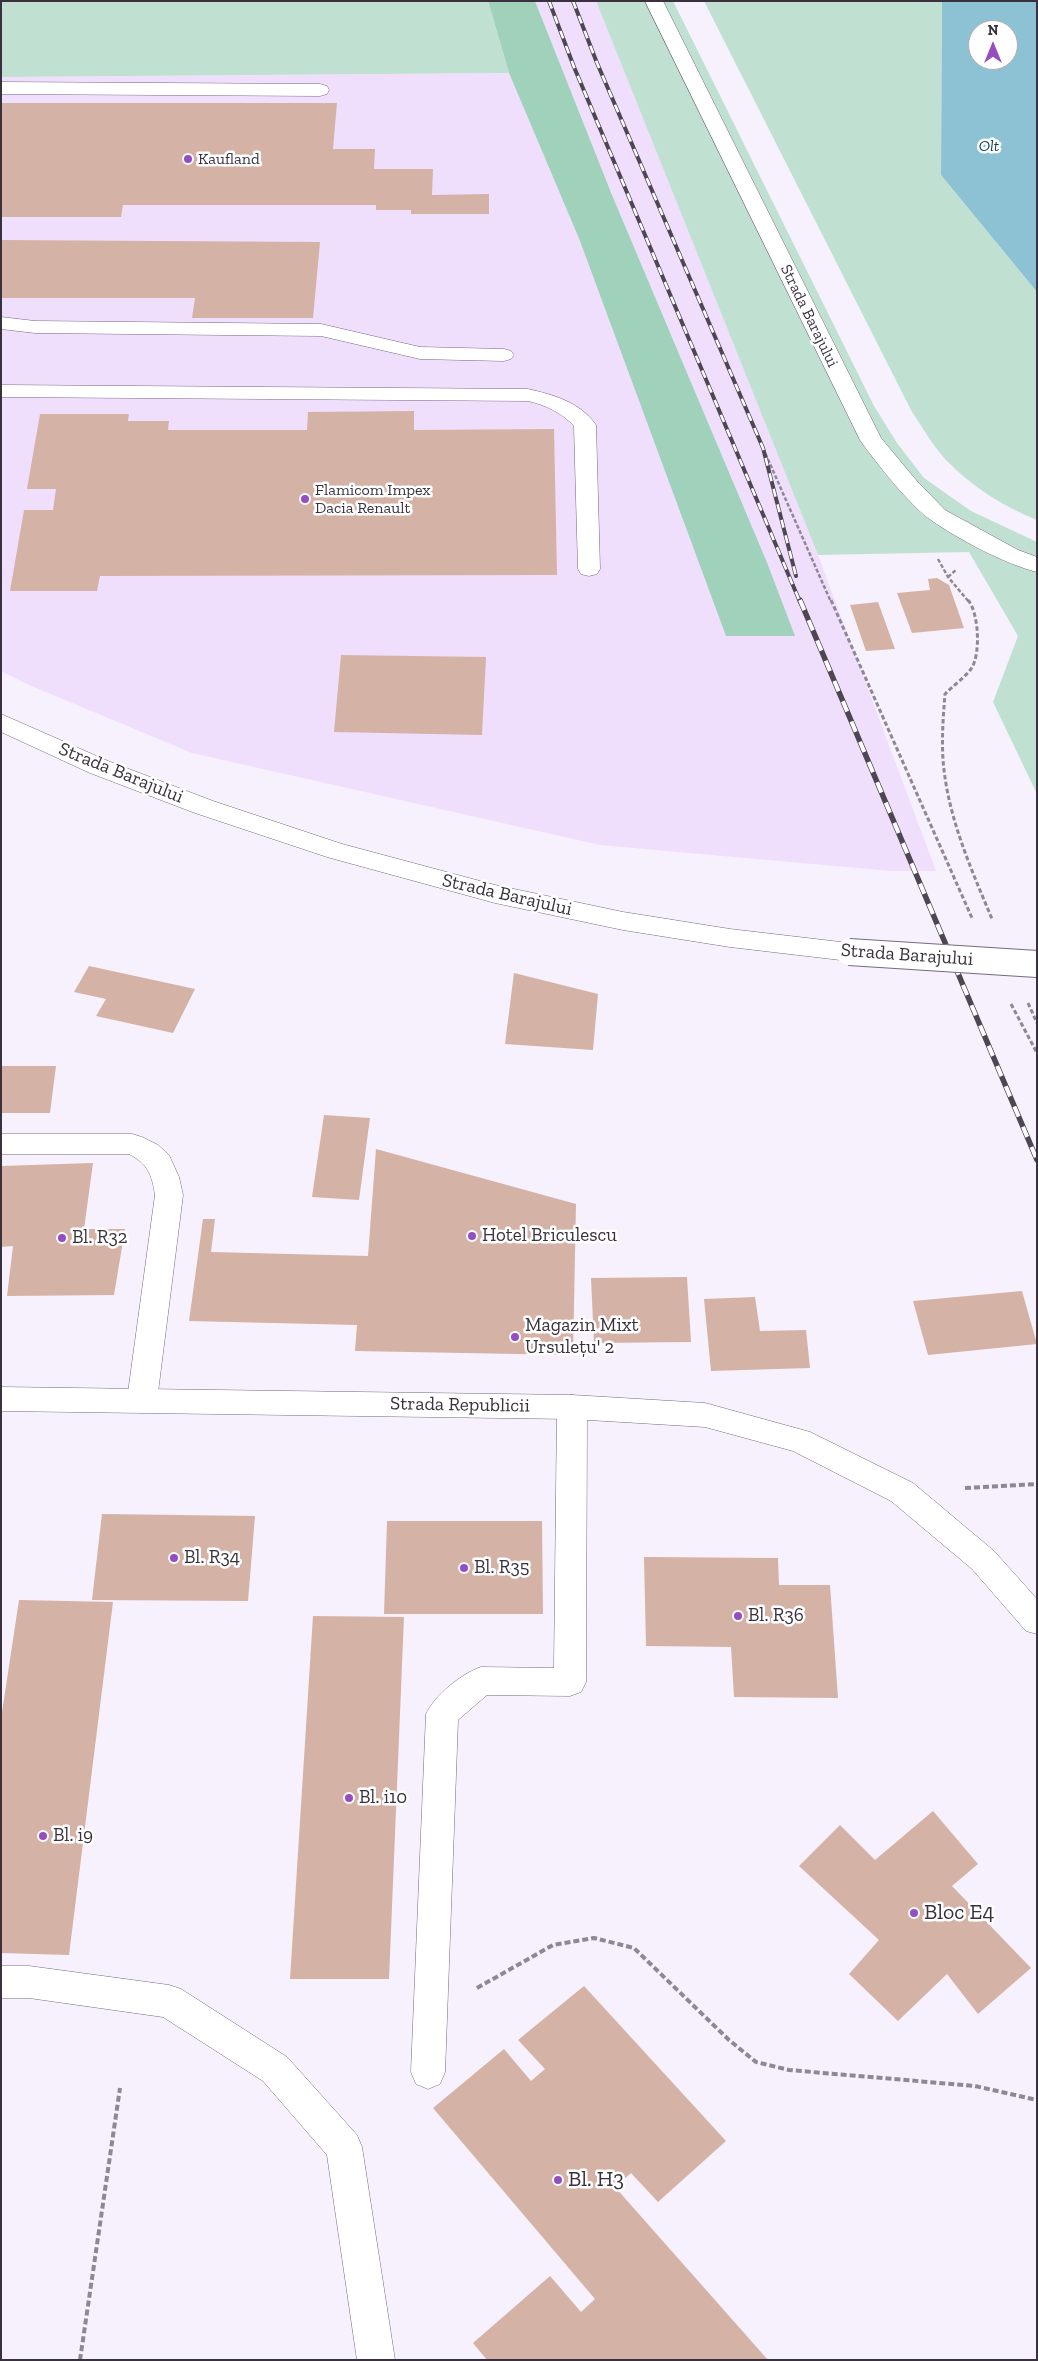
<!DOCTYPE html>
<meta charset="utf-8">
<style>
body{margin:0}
#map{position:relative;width:1038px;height:2361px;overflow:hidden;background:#f7f0fd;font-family:"Zilla Slab",serif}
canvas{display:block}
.frame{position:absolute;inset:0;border:2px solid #39323e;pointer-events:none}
.north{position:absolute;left:968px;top:20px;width:50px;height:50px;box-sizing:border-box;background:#fff;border:1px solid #b0adb2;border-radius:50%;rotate:0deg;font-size:14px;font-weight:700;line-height:20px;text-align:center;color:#39323e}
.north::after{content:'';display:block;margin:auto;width:18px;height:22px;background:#964dc0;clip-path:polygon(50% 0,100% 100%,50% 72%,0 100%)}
</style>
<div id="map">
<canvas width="1038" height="2361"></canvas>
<div class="frame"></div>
<div class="north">N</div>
</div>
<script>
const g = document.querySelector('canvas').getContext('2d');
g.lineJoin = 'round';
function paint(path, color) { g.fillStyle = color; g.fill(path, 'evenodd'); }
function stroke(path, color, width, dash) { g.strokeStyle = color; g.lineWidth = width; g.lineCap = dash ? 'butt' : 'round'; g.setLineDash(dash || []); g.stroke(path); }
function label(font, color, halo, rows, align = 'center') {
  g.font = font + ' "Zilla Slab",serif'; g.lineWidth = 5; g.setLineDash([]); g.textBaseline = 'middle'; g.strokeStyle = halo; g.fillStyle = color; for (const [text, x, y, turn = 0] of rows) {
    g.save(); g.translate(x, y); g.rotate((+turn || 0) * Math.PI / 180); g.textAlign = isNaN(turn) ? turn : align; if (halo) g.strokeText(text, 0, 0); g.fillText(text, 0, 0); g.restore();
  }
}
paint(new Path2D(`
 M535,1h61l222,554 118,316h-45l-291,-26 -408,-92 -163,-68 -28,-14v-594l508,-4 71,168 186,319 -154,-365z`), '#efdffd');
paint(new Path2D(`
 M1,1h487l21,72 -508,4z
 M596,1h77l201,405 23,37 27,35 47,33 66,31v252l-44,-92 25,-66 -49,-84 -151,3z
 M704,1h238l-1,174 96,117v228c-33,-13 -66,-34 -91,-60 -13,-14 -23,-32 -34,-48z`), '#c0e1d1');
paint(new Path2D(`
 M488,1h47l77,194 154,365 29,76h-69l-146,-395 -71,-168z`), '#a0d2bb');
paint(new Path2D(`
 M942,1h95v291l-96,-117zM978,30h30v30h-30z`), '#8cc2d4');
paint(new Path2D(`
 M1,103h336l-4,46h42l-1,20h59l-1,26 57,-1v20h-78v-4h-35v-5h-253l-2,12h-120z
 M1,240l319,2 -7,76h-121l3,-20h-194z
 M414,411v19l140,-1 3,146 -457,1 -3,15h-87l14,-81h29l3,-21h-29l13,-75h89l-1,7h41l-1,9h139l1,-18z
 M937,578l12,7 15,43 -52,5 -15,-40 33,-3 -2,-11z
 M878,602l17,47 -29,2 -16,-46z
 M341,655l145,2 -4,78 -148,-3z
 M89,966l106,23 -22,44 -77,-17 10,-17 -32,-7z
 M514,973l84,21 -5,56 -88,-6z
 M1,1066h55l-6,47h-49z
 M324,1115l46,3 -11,82 -47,-3z
 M376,1149l200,55 -3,151 -218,-4 2,-26 -168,-4 14,-102h12l-4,33 157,4z
 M93,1163l-9,66h41l-11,66 -107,1 6,-50 -12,1v-81z
 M687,1277l4,65 -97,1 -3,-65z
 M1022,1291l15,53 -109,11 -15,-54z
 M755,1297l5,34 46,-1 4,38 -99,3 -7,-72z
 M102,1514l153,2 -7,85 -156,-1z
 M387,1521h155l1,93h-159z
 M644,1557l134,1 1,27h51l8,113 -104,-1 -3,-50 -85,-1z
 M19,1600l94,2 -44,353 -68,-2v-234z
 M313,1616l91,1 -15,362h-99z
 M933,1811l45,53 -26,22 79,82 -53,46 -31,-40 -49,47 -49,-47 30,-34 -80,-74 41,-41 35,35z
 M584,1986l142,155 -68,61 -27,-29 -16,14 153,173h-281l-14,-17 77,-67 31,36 14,-13 -162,-191 71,-59 27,32 14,-12 -27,-29z`), '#d5b2a6');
const lane = new Path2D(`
 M1,82l319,2 7,2 2,4 -2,4 -7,2 -319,-2z
 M1,317l34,4 286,3 99,23 84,2 7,2 3,4 -3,4 -7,2 -84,-2 -99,-23 -286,-3 -34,-4z
 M1,385l527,4c26,6 52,13 68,36l4,144 -3,5 -8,2 -8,-2 -3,-5 -4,-143c-12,-13 -28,-21 -46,-25l-527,-4z
 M1,1134h131l10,3 16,8 11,10 10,22 4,18 -26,205 -5,8 -10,4 -10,-4 -5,-8 28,-205c-3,-20 -7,-31 -26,-41h-128z
 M572,1395l10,3 5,9 -1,275 -5,10 -11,4 -83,-1 -29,25 -13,352 -5,12 -12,5 -12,-5 -5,-12 15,-358c9,-19 35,-40 55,-47l73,1 3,-261 5,-9z`);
const street = new Path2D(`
 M645,1h18l218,437 35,42 29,30 73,40 19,7v15c-32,-8 -79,-33 -106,-52 -20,-13 -57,-60 -71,-80z
 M1,1966h28l140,19 12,4 106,68 70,78 5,12 33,213h-38l-30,-205 -64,-74 -100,-64 -134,-19h-28z`);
const secondary = new Path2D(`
 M1,1387l571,8 133,8 105,29 103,51 81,68 43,48v35l-11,-3 -54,-62 -81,-68 -98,-50 -88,-24 -133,-8 -571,-8z`);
const highway = new Path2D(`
 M1,714l107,47 105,40 129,43 153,41 128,27 107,17 119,14 9,3 4,6 -4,6 -9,3 -119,-14 -107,-17 -128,-27 -168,-46 -132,-44 -105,-40 -89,-41z`);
stroke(lane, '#766882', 1);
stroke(street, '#766882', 1);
stroke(secondary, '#766882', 1);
stroke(highway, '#766882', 1);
stroke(new Path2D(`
 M763,448l68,154
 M938,559l10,18 21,25
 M948,577l9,-8`), '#8f8894', 2.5, [4, 2]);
stroke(new Path2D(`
 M831,600l141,318
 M968,600c11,13 13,55 3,69 -7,9 -18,17 -26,25 -2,25 -4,51 -1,76 6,52 28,101 48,149
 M1028,1003l9,20
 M1011,1004l26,49`), '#8f8894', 3, [4.5, 2.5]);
stroke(new Path2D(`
 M965,1488l72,-4
 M477,1988l76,-43 41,-7 40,10 95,92 27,22 33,8 186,16 62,14
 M80,2360l40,-272`), '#8f8894', 4, [6, 3]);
paint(lane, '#fff');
paint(street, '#fff');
paint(secondary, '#fff');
paint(highway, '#fff');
const railFar1 = new Path2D(`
 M549,1l25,66 226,535
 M573,1l24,62 166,385 33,128`);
const rail = new Path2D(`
 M800,600l237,560`);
stroke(railFar1, '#4e4753', 4);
stroke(rail, '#4e4753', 5.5);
stroke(railFar1, '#fff', 2.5, [8]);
stroke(rail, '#fff', 4, [11]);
const highwayBridge = new Path2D(`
 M849,952l188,12`);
stroke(highwayBridge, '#766882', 28, []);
stroke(highwayBridge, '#fff', 26);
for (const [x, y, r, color] of [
 [188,159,5,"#964dc0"],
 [305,499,5,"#964dc0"],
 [472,1236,5,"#964dc0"],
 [62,1238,5,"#964dc0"],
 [515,1337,5,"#964dc0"],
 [174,1558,5,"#964dc0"],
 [464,1568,5,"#964dc0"],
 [738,1616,5,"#964dc0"],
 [349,1798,5,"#964dc0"],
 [43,1836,5,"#964dc0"],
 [914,1913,5,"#964dc0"],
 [558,2180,5,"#964dc0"]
]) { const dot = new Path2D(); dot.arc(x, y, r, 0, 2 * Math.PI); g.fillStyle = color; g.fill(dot); stroke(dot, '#fff', 2); }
label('italic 16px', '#154452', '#fff', [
 ["Olt",989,146]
]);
label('16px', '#39323e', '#fff', [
 ["Kaufland",198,159],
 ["Flamicom Impex",315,490],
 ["Dacia Renault",315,508]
], 'left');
label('16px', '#39323e', '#fff', [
 ["Strada Barajului",809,316,64]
]);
label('19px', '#39323e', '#fff', [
 ["Strada Barajului",121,773,22],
 ["Strada Barajului",507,895,13],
 ["Strada Barajului",907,955,4],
 ["Strada Republicii",460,1405,1]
]);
label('19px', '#39323e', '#fff', [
 ["Hotel Briculescu",482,1236],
 ["Bl. R32",72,1238],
 ["Magazin Mixt",525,1326],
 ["Ursulețu' 2",525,1348],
 ["Bl. R34",184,1558],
 ["Bl. R35",474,1568],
 ["Bl. R36",748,1616],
 ["Bl. i10",359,1798],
 ["Bl. i9",53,1836]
], 'left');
label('22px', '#39323e', '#fff', [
 ["Bloc E4",924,1913],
 ["Bl. H3",568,2180]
], 'left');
</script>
